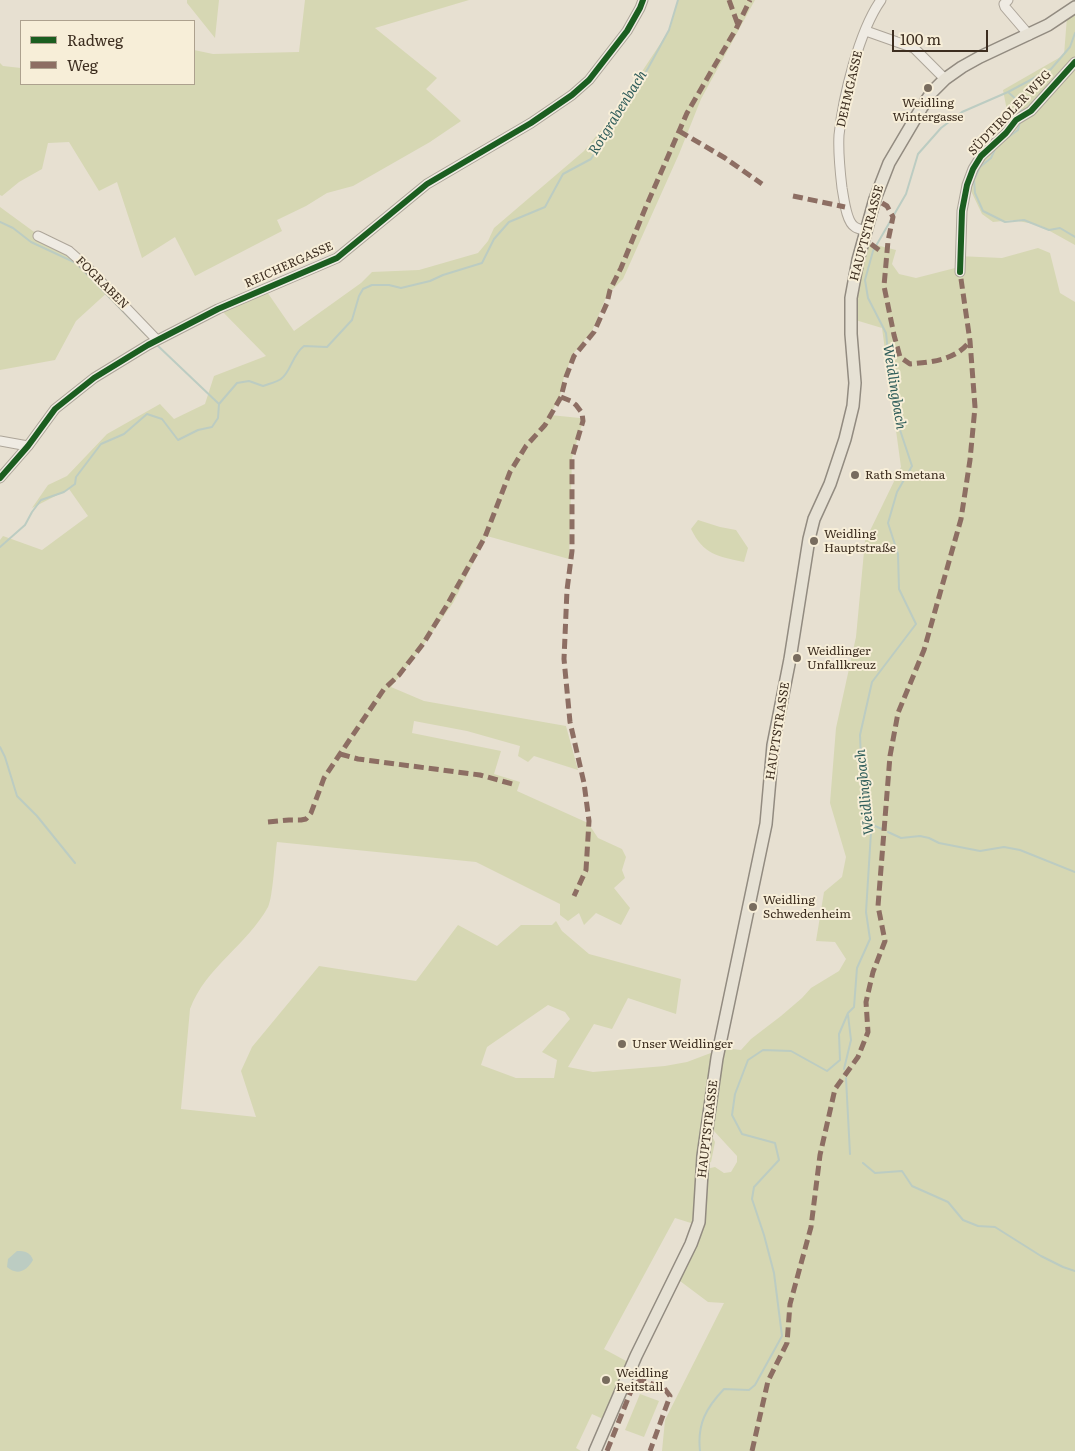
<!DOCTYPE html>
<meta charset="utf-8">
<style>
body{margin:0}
#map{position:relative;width:1075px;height:1451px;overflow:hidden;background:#e7e0d1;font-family:Literata,serif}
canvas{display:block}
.legend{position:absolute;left:20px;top:20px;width:175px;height:65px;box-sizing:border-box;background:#f7eed8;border:1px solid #ada18e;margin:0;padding:6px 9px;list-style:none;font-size:15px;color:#3d2e20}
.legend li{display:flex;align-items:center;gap:10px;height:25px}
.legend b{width:25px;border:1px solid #ada18e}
.scale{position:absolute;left:892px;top:30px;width:96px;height:22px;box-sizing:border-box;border:2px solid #3d2e20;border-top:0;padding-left:6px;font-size:15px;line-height:18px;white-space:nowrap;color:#3d2e20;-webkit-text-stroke:4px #f7eed8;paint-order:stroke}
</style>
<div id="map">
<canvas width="1075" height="1451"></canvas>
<ul class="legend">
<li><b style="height:6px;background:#1b5e20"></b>Radweg</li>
<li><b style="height:6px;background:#8d6e63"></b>Weg</li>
</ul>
<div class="scale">100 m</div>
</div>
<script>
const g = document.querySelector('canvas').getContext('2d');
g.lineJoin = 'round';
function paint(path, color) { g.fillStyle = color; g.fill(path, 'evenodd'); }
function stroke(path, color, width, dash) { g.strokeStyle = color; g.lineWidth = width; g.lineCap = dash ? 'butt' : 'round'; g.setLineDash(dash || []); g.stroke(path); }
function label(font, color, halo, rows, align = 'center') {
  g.font = font + ' Literata,serif'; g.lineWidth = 4; g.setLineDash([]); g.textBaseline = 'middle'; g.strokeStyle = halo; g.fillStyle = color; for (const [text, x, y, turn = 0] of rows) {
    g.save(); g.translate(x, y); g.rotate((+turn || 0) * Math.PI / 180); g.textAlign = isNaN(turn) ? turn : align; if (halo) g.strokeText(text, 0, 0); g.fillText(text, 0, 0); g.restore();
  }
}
paint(new Path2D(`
 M187,0h32l-4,38 -28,-35z
 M305,0h164l-94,28 62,50 -11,11 35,32 -31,21 -77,44 -26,7 -21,13 -29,14 5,11 -87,45 -20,-39 -33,21 -25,-76 -18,9 -30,-49 -21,1 -6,26 -23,13 -17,14 -2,-1v-132l3,3 18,2v16h173v-34l19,4 86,-2z
 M678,0h77l-54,99 -22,55 -56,125 -16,16 -15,36 -19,23 -9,23 -4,19 -10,19 30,3 3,3 -11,37 -3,101 -82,-23 -34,67 -34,48 -28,36 33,14 142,25 12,44 -44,-14 -6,6 -10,-6 2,-10 -53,-15 -53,-10 -2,12 89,18 -7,23 26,8 -3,9 71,32 10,15 24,11 4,8 -4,13 3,8 -11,10 16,20 -9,17 -25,-12 -12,12 -5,-12 -11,8 -8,-6v-11l-84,-42 -199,-20c-2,13 -4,55 -9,65 -21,38 -63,61 -78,102l-9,100 75,8 -15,-46 11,-24 67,-81 97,15 42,-56 39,21 24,-21h31l4,-4 6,10 27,23 92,25 -5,35 -48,-16 -16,31 -18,-5 -26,43 25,5 72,-6 22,-4 37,-14 17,2 10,-11 30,-23 21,-18 9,-10 28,-17 7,-12 -11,-17 -19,-1 8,-49 18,-15 4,-20 -16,-54 6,-75 20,-91 9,-96 36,-74 -19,-139 -30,-9 1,-30 15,-46 28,7 -4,14 7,10 17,4 43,-11 -1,-11 44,2 36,-10 12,5 10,40 15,9v1149h-413l3,-31 59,-117 -16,-1 -28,-21 -24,42 -57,128h-10l14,-32 -11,-5 -16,34 5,3h-581v-911l3,-4 39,14 46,-34 -19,-27 -37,19 16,-23 19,-9 40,-42 53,-30 14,15 31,-15 9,-28 52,-20 -46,-47 45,-20 29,42 67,-48 11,-11 47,-2 59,-17 10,-12 6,-13 90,-77 30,-37 56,-85zM548,1005l17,7 5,7 -28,33 15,8 -3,18h-38l-35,-13 6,-18zM711,1121l3,2v8l23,25v6l-6,10 -7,1 -9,-6 -9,2v-5l5,-2 4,-20 -4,-8zM675,1218l19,6 -5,17 -61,121 -24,-13z
 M1075,10v235l-36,-20 -26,-5 -20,2 -11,-8 -11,-23 -1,-13 12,-22 28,-30 -7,-36 61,-35 3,-38z
 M0,207l41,30 19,11 50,42 -34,31 -21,39 -55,10z
 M698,520l22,7 16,3 12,18 -4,14c-27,-6 -40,-7 -53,-33z
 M640,1394l19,7 -15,36 -19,-7z`), '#d6d7b3');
paint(new Path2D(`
 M17,1251c8,0 13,1 16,9 -6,11 -16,16 -26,7l1,-8z`), '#bcccc2');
stroke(new Path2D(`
 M1008,92l10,9 4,13
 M1003,141l15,-11 2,-9
 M996,147l-5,11 -11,9 -6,13 1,13 8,18 22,11 19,-2 25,10 11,-2 15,9
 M0,222l13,6 18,14 45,21 70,72
 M157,345l62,59
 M0,547l25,-22 7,-13 9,-12 23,-8 11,-8 1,-7 25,-33 23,-10 23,-20 15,5 16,21 20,-10 14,-3 6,-9 1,-14 18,-21 12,-2 14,5c5,-2 14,-4 18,-7 10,-7 11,-24 23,-33l23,1 25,-27 7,-24 4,-7 9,-4h17l12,3 29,-7 13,-6 39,-12 12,-24 15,-17 36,-15 18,-33 28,-15 50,-78 28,-51 9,-30
 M0,747l5,10 12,39 20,20 38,47
 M870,824l12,5
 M888,832l13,6 19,-2 9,2 10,5 41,8 24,-4 16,3 55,22
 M844,1069l7,-29 -3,-25
 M846,1078l4,76
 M863,1163l12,10 27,-2 10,15 36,16 15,18 15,6 17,1 46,29 22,11 12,4
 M700,1451c-3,-27 6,-43 24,-62l25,1 6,-5 27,-49 -8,-63 -10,-38 -12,-36 2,-12 25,-27 -4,-17 -33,-9 -10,-19 3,-21 13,-34 15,-10 28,1 36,20 13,-11 -1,-26 9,-21 6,-6 3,-39 13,-29 -4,-27 5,-80 -9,-46 -2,-51 12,-53 44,-58 -17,-35 -1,-35 -10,-31 9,-31 15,-26 -13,-39 -8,-47 -5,-47 -18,-35 -3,-18 8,-29 33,-57 12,-40 23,-26 21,-16 46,-20 43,-23 19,-22 5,-14`), '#bcccc2', 2);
const minor = new Path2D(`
 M1008,0l-4,4 1,3 24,28
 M866,31l48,17 31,31
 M866,231c-3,-1 -8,-2 -11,-4 -9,-5 -11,-29 -13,-39 -2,-17 -4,-36 -3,-53 4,-38 20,-104 42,-135
 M38,236l31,15 17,15 71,74
 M960,272l2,-61 5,-26 6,-16 8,-13 25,-23 10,-13 15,-9 44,-49
 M0,441l28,5
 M0,478l28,-32 27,-37 39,-31 54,-33 70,-36 119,-51 90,-74 104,-61 41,-28 17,-15 38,-49 13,-23 3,-8`);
const major = new Path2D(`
 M595,1451l41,-95 55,-112 8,-22 4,-66 14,-98 49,-234 7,-79 17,-86 19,-120 5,-20 16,-35 15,-45 8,-33 2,-23 -4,-49v-36l7,-38 17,-61 14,-36 33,-56 10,-15 13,-13 17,-12 18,-10 68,-32 27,-18`);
stroke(minor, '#ada599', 11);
stroke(major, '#928b80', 14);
stroke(minor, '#efebe3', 9);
stroke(major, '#e6e1d4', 11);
stroke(new Path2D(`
 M729,0l9,25
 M679,131l46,27 37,26
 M793,196l52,11
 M882,203l5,3 6,11 -5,24 -4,45 10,49 6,22 10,7c22,-2 46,-4 60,-23
 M871,244l8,6
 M561,397l10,4 5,4 6,8 1,8 -11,37v93l-5,39 -3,69 6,63 14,61 5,38 -3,49 -12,26
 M340,754l18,5 122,16 36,10
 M268,822l21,-2h12l5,-1 5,-6 13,-35 16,-24 44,-65 15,-14 24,-31 24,-39 38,-68 25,-65 16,-26 19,-21 16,-28 5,-20 8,-21 20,-24 13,-29 3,-13 11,-22 24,-59 42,-96 49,-84 14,-29
 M607,1451l26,-65 8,-6 23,8 6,8 -20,55
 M752,1451l16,-70 19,-38 3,-39 21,-77 9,-72 15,-66 23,-32 10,-25 -2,-30 7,-30 12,-31 -7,-35 12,-150 8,-43 26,-63 37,-131 9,-59 5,-53 -5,-66 -10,-69`), '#8d6e63', 5, [10, 5]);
stroke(new Path2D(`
 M960,272l2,-61 5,-26 6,-16 8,-13 25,-23 10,-13 15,-9 44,-49
 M0,478l28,-32 27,-37 39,-31 54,-33 70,-36 119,-51 90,-74 104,-61 41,-28 17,-15 38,-49 13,-23 3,-8`), '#1b5e20', 6);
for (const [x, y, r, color] of [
 [928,88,5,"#786c5e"],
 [855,475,5,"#786c5e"],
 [814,541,5,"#786c5e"],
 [797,658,5,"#786c5e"],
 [753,907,5,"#786c5e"],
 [622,1044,5,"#786c5e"],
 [606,1380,5,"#786c5e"]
]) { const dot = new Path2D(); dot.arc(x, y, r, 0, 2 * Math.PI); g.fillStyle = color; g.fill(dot); stroke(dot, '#f7eed8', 2); }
label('12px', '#3d2e20', '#f7eed8', [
 ["DEHMGASSE",850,89,-77],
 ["SÜDTIROLER WEG",1010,113,-46],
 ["HAUPTSTRASSE",867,233,-75],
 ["REICHERGASSE",289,265,-24],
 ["FOGRABEN",102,283,45],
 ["HAUPTSTRASSE",778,731,-81],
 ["HAUPTSTRASSE",708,1129,-83]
]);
label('12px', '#3d2e20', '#f7eed8', [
 ["Weidling",928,103,"center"],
 ["Wintergasse",928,117,"center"],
 ["Rath Smetana",865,475],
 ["Weidling",824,534],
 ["Hauptstraße",824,548],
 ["Weidlinger",807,651],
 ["Unfallkreuz",807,665],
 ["Weidling",763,900],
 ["Schwedenheim",763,914],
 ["Unser Weidlinger",632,1044],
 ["Weidling",616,1373],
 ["Reitstall",616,1387]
], 'left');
label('italic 14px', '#2f5d5a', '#f7eed8', [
 ["Rotgrabenbach",618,113,-58],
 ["Weidlingbach",894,387,81],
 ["Weidlingbach",865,792,-96]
]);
</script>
